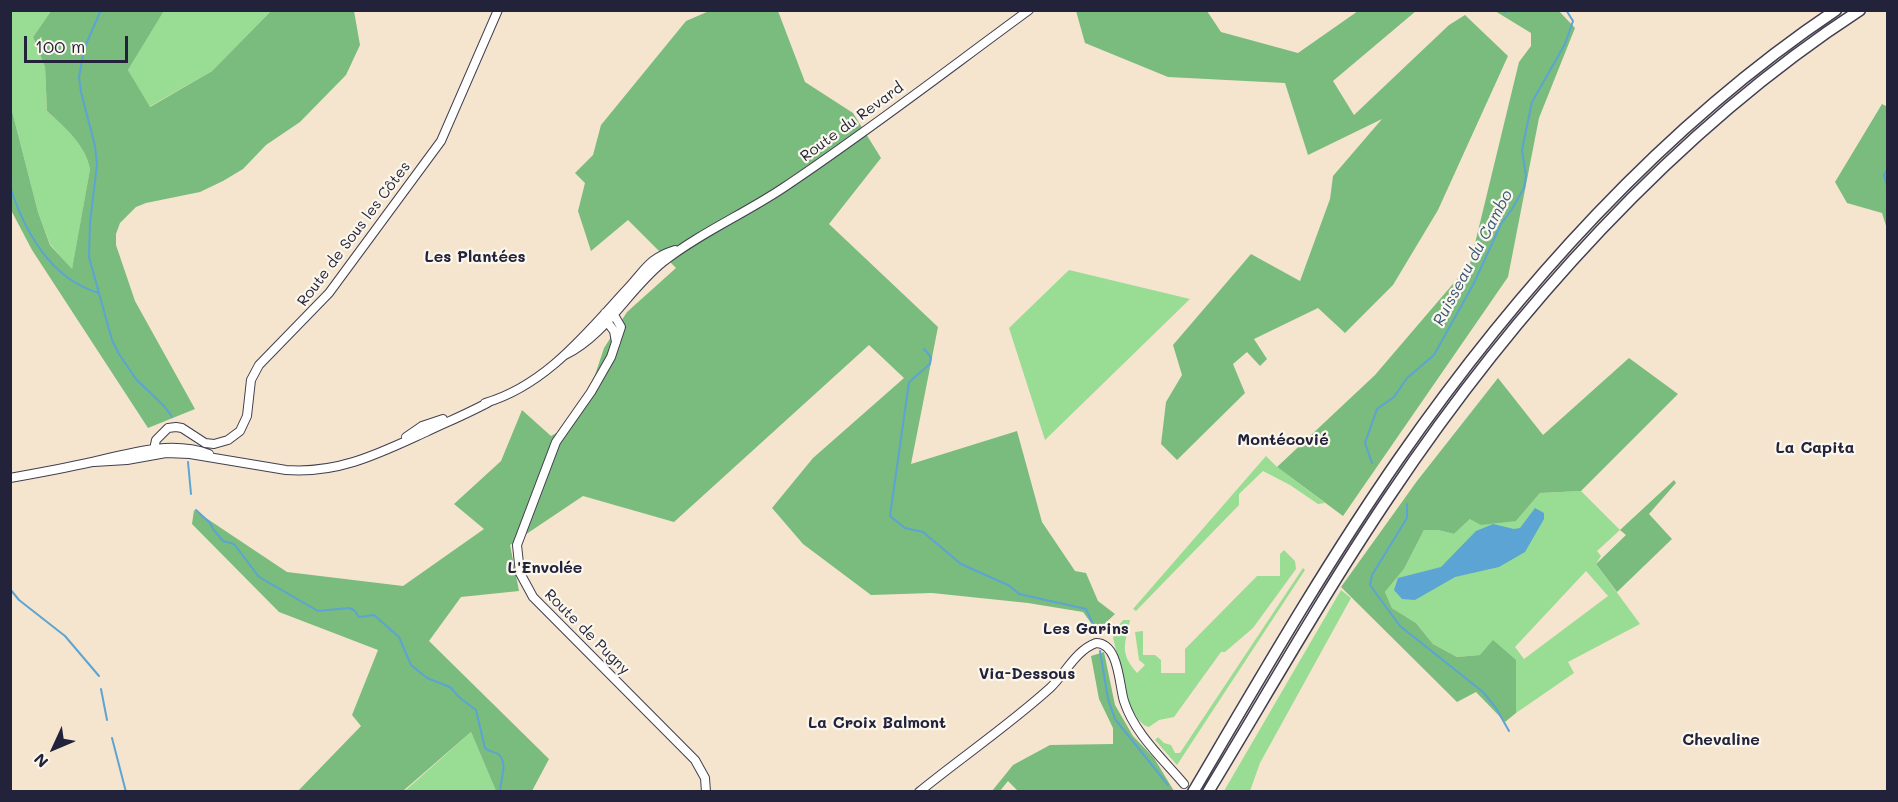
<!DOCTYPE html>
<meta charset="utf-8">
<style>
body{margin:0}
#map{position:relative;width:1898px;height:802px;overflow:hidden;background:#f6e5ce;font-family:Mali,sans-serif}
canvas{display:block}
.frame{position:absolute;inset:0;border:12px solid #22223b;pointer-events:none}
.north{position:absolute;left:24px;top:718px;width:60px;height:60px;-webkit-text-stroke:4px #fbf7ec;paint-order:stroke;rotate:226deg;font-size:16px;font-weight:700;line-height:24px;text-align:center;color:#22223b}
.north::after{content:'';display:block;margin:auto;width:21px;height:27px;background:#22223b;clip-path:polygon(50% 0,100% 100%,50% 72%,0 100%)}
.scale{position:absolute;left:24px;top:36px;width:104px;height:27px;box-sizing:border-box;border:3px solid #22223b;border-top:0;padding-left:8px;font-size:18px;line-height:21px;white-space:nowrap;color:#22223b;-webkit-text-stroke:4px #fbf7ec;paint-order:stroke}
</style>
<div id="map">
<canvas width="1898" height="802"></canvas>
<div class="frame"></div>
<div class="north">N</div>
<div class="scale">100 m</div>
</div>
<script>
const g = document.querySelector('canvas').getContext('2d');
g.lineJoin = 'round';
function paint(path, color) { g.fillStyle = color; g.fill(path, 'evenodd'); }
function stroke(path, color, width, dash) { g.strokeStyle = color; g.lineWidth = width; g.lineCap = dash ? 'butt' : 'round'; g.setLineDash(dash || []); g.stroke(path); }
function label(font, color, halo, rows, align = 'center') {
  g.font = font + ' Mali,sans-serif'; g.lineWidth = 4.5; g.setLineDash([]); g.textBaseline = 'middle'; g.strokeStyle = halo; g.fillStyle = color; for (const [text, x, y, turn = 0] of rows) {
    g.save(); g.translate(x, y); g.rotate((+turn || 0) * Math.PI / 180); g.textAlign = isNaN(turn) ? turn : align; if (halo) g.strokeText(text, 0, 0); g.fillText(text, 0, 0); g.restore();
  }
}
paint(new Path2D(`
 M10,11h41l-18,26 12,30 2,44c18,17 38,33 43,58l-18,101 -22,-26 -12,-32 -27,-105z
 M164,11h107l-59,60 -63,36 -21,-37z
 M1069,270l121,29 -145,141 -36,-112z
 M1266,456l11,11 48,36 -7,1 -28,-19 -27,-14 -24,23v11l-103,106 -3,-2z
 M1581,491l39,39 -23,21 4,5 -5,8 44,60 -72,38 6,11 -58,40 -1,-53 -35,-5 -23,2 -24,-13 -17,-21 -24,-15 -7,-16 19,-23 20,-39h14l16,4 16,-15 46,2 24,-28zM1586,571l22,25 -84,63 -9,-12z
 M1284,550l11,11 1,8 -43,59 -28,24h-4l-47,65 -15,3 -10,7c-22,-5 -30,-69 -36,-89l3,-9 7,-9h7c-5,25 -11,32 7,53l8,-8 -6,-5 -4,-28 8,-1v24h12l6,5v13h24v-24l72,-73h23v-22z
 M1303,568l2,2 -128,195 -22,-25 3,-3 6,6 7,2 4,8h5z
 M1341,590l10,8 -91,165 -10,28h-26z
 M471,732l25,59 -93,1 4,-3z`), '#99dc93');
paint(new Path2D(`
 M51,11h113l-36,59 22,37 62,-36 59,-60h83l6,34 -14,30 -46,47 -34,23 -23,24 -20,12 -23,11 -54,11 -10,4 -16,16 -4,11v11l19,56 60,108 -47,19 -116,-178 -21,-40v-103l27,105 12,33 22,24 18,-100c-5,-25 -25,-41 -43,-58l-2,-44 -12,-30z
 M709,11h69l27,71 48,31 28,45 -52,66 109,103 -27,137 106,-33 25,91 33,49 11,2 12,28 17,13 -18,17 -14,-19 -55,-9 -96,-10 -61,2 -68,-51 -31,-36 41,-50 91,-80 -35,-33 -195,177 -91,-26 -73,49 9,46 -58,6 -32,44 120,118 -17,32h-36l-25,-59 -68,59h-105l63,-65 -9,-11 26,-65 -99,-38 -87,-88 2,-14 93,62 116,14 81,-57 -30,-25 47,-43 21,-51 29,26 16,-9 21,-31 16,-48 23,-36 49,-44 -48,-48 -37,31 -13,-40 7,-28 -10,-10 18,-18 8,-30 85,-104z
 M1076,11h131l14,21 77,21 60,-42h58l-83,70 21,34 95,-90 16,-10 43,41 -70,154 -45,75 -48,48 -27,-25 -64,31 13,20 -7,7 -13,-14 -14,12 12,29 -68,67 -16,-16 5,-42 16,-27 -9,-30 78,-91 49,27 30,-82 3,-23 49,-57 -74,36 -23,-72 -117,-6 -83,-34z
 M1495,11h64l16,17 -36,90 -31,159 -165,239 -66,-49 98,-92 95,-111 49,-202 12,-16v-13z
 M1882,104l6,3 -1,122 -5,-16 -35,-10 -12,-21z
 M1629,358l49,36 -97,97 -41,2 -24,28 -35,4 -11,-6 -16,15 -16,-4h-14l-20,39 -19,23 7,16 24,15 17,21 24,13 23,-2 13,-15 23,20v53l-11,9 -29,-30 -19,10 -116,-115 76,-106 81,-103 45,57z
 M1674,480l2,3 -27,31 23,25 -55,53 -21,-28 30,-29 -6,-5z
 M1104,652l11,53 18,31 21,22 20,33h-156l-10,-10 -8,10h-8l21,-26 37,-20 63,-1v-16l-14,-29 -8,-43z`), '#7abc7d');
paint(new Path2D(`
 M1535,508l9,5v6l-19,33 -26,15 -44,10 -40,23 -13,-1 -8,-9 4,-12 43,-11 35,-36 17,-7 21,5 6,-1z`), '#5ca4d3');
stroke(new Path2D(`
 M101,10l-17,39 -5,28 2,15 14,54 2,19 -7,57 -1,35 23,83 7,14 17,25 29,28 7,10
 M1503,10l2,2 3,-2
 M1888,168l-4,7 4,14
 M10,187c15,45 40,92 89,106
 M924,349l7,8 -1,7 -21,18 -19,134 15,12 18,4 38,32 49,22 9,8 67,15 11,24
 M188,462l3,32
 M1372,463l-7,-20 12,-34 17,-12 13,-19 27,-23 40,-72 27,-59 11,-15 12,-21 2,-12 -4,-26 10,-48 33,-58 8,-23 -7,-11
 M1407,504v14l-35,57 -2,10 30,41 83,66 13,16 13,23
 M196,510l14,13 3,6 10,12 11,3 25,33 59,34 31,-3 5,2 5,7 15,-2 25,22 12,28 16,13 23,9 10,11 16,12 9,38c4,4 8,3 13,6 11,8 2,27 2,38
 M10,589l9,11 46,36 34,40
 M1100,651l8,48 7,20 53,66
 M101,689l6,31
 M112,738l14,54`), '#5ca4d3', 2);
const secondary = new Path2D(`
 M605,313l9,2 7,12 -10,30 -20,35 -35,50 -39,103 3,28 13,24 162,163 10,18 1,14
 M605,319l9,12 2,11
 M565,355c41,-20 63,-65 98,-93 37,-29 81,-48 120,-74 84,-56 164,-118 246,-178
 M485,403c62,-18 103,-72 145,-117 17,-19 20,-28 45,-36
 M406,437l16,-11 21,-7
 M157,454l-3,-5 2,-9 12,-12 8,-1 6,1 23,15 9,1 14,-4 12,-9 7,-15 4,-36 8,-15 70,-72 112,-152 57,-131
 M94,462l33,-2 39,-7 24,1 96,16c53,4 94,-17 140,-38 21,-10 43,-19 63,-30
 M10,478c28,-5 55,-10 82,-16 38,-9 79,-22 117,-8
 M919,792c43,-35 90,-67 131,-104 15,-14 26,-38 46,-45 23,0 23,42 28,58 10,32 39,58 60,83`);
const highway = new Path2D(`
 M1193,792c66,-112 131,-225 205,-332 118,-170 265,-334 438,-450
 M1208,792c60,-99 117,-200 181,-295 123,-184 285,-366 471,-487`);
stroke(secondary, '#423f51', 10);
stroke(highway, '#423f51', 13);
stroke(secondary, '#fff', 8);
stroke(highway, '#fff', 10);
label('15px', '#22223b', '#fbf7ec', [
 ["Route du Revard",852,122,-36],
 ["Route de Sous les Côtes",354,234,-53],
 ["Route de Pugny",587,632,45]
]);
label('bold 16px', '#22223b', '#fbf7ec', [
 ["Les Plantées",475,257],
 ["Montécovié",1283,440],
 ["La Capita",1815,448],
 ["L'Envolée",545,568],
 ["Les Garins",1086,629],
 ["Via-Dessous",1027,674],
 ["La Croix Balmont",877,723],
 ["Chevaline",1721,740]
]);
label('italic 16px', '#395678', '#fbf7ec', [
 ["Ruisseau du Cambo",1473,258,-62]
]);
</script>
